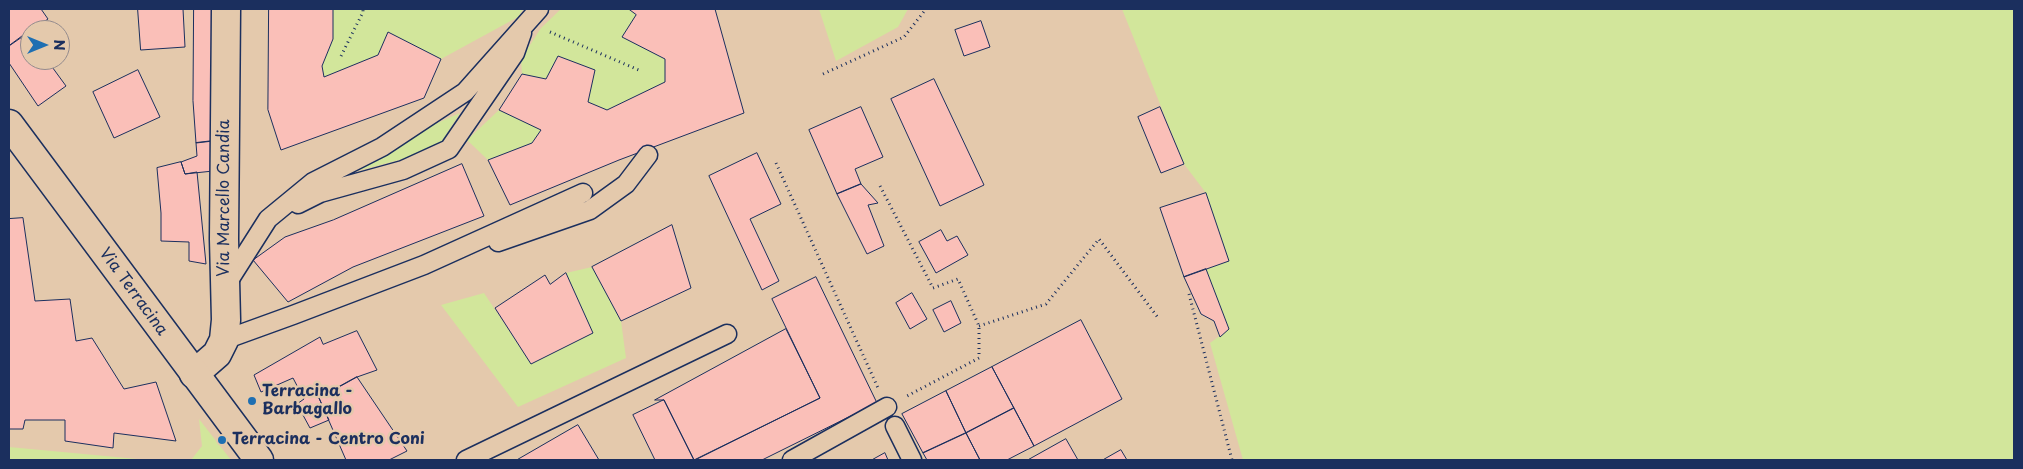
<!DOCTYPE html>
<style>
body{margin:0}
#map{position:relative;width:2023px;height:469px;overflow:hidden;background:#e4c9ac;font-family:"Playpen Sans",sans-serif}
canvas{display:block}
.frame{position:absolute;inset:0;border:10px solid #1b2f5e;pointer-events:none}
.north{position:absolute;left:20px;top:20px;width:50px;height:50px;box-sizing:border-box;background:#e4c9ac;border:1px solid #948b8d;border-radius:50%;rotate:90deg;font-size:14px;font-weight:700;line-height:20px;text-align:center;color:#1b2f5e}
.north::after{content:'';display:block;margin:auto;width:18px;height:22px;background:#1f6fb2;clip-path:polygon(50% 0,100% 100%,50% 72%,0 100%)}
</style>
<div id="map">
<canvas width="2023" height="469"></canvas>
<div class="frame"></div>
<div class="north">N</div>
</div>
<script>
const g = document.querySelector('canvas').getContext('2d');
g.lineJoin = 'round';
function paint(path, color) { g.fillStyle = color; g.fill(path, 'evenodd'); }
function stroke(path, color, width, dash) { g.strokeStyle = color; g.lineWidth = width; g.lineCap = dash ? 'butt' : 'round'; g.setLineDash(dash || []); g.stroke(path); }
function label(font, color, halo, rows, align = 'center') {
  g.font = font + ' "Playpen Sans",sans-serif'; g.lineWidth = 5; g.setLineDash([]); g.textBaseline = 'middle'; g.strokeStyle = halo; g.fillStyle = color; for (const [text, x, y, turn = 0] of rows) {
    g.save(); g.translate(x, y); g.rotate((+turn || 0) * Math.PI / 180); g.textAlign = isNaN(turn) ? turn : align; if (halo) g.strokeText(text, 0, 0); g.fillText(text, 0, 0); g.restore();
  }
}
paint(new Path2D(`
 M333,9h190l-5,8 -77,42 -53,-27 -10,23 -54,22 -2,-11 11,-27z
 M561,9h68l7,6 -14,22 43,22v23l-58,28 -19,-8 7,-32 -37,-14 -12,23 -24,-5 -1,-15 20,-31z
 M819,9h89l-10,18 -62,34z
 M1122,9h892v451h-771l-33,-117 19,-14 -23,-60 23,-8 -23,-68 -22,-29z
 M499,110l42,20 -9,13 -44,17 -21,-20z
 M460,113l-20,31 -37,15 -58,15 72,-42z
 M592,267l29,54 5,37 -108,49 -77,-102 43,-12 47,71 61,-31 -26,-60z
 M199,419l32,41h-40l11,-14z
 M9,447l139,13h-139z`), '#d2e69b');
const building = new Path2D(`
 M9,9h32l7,10 -39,27z
 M138,9h45l2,38 -44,3z
 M194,9h22l-3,132 -17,2 -3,-42z
 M269,9h64v30l-11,27 2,11 54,-22 10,-23 53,27 -17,39 -143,52 -13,-40z
 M629,9h86l29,104 -125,47 -109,45 -22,-45 44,-17 9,-13 -42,-20 23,-36 24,5 12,-23 37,14 -7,32 19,8 58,-28v-23l-43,-22 14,-22z
 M981,21l9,26 -26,9 -9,-26z
 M28,32l2,3v25h17l19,26 -28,20 -29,-43v-17z
 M138,70l22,47 -46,21 -21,-46z
 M934,79l50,106 -44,21 -49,-107z
 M861,107l22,50 -28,12 6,15 -24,10 -28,-64z
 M1160,107l24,57 -23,9 -23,-56z
 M213,141v30l-28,3 -4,-12 16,-6 -1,-13z
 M757,153l24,51 -31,15 29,62 -17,9 -53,-114z
 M181,162l4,12 12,-2 9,92 -17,-3v-19l-28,-1v-28l-4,-45z
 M462,164l22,52 -131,51 -65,35 -35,-42 32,-23 48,-17z
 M861,184l17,19 -10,2 16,41 -17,8 -30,-60z
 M1206,193l23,68 -45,16 -24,-69z
 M23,218l12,83 35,-2 6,42 16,-3 32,51 32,-7 20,59 -62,-8 -1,15 -48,-7v-21h-40l-2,9h-14v-210z
 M672,225l19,63 -70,33 -29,-54z
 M941,230l6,11 10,-5 11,19 -32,18 -17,-31z
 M1206,269l23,60 -9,8 -6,-16 -13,-7 -17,-37z
 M566,273l27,60 -62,31 -36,-56 50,-33 5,9z
 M816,277l61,126 -115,57h-67l125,-62 -48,-99z
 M912,293l15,26 -17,10 -14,-26z
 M951,301l10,22 -17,9 -11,-22z
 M1081,320l41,79 -88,47 -42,-79z
 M786,329l34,69 -126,62 -30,-60h-9z
 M357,331l20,39 -20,7 -38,21 10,22 -19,8 -13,-24 7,-5 -11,-21 -32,14 -7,-17 66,-38 3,7z
 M992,367l22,41 -48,25 -20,-42z
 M357,377l50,74 -18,9h-43l-27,-62z
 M946,391l20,42 -43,20 -21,-39z
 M664,400l30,60h-39l-22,-45z
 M1014,408l20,38 -27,14h-27l-14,-27z
 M578,425l21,35h-82z
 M966,433l14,27h-53l-4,-7z
 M1066,439l12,21h-50z
 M1121,450l6,10h-24z
 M885,453l3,7h-16z`);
paint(building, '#fabfb8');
stroke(building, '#1b2f5e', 1);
const service = new Path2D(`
 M298,204l22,-11 83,-23 46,-21 66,-96 7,-20
 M498,242l92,-32 36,-26 22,-29
 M226,285l42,-66 45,-37 69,-35 83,-55 74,-83
 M224,340l69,-25 131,-50 159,-72
 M895,426l17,34
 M466,460l261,-126
 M792,460l95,-53`);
const minor = new Path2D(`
 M194,374l23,-20 7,-14 2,-20 -2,-81 2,-230`);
const secondary = new Path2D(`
 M9,124l250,336`);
stroke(service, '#1b2f5e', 21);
stroke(minor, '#1b2f5e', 31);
stroke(secondary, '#1b2f5e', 31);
stroke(new Path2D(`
 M550,32l91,39
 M341,56l22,-44v-3
 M823,74l81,-37 22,-28
 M776,163l102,225
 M880,186l53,102 25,-9 21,47v32l-72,38
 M1189,294l43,166
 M979,326l67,-22 53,-65 60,80`), '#1b2f5e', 3, [1, 4]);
stroke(service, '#e4c9ac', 18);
stroke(minor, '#e4c9ac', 28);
stroke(secondary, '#e4c9ac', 28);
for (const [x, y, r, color] of [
 [252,401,5,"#1f6fb2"],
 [222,440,5,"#1f6fb2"]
]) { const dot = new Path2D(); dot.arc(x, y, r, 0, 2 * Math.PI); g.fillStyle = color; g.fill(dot); stroke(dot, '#e4c9ac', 2); }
label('16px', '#1b2f5e', '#e4c9ac', [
 ["Via Marcello Candia",225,198,-90],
 ["Via Terracina",133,292,54]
]);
label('bold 16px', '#1b2f5e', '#e4c9ac', [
 ["Terracina -",262,392],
 ["Barbagallo",262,410],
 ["Terracina - Centro Coni",232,440]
], 'left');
</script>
